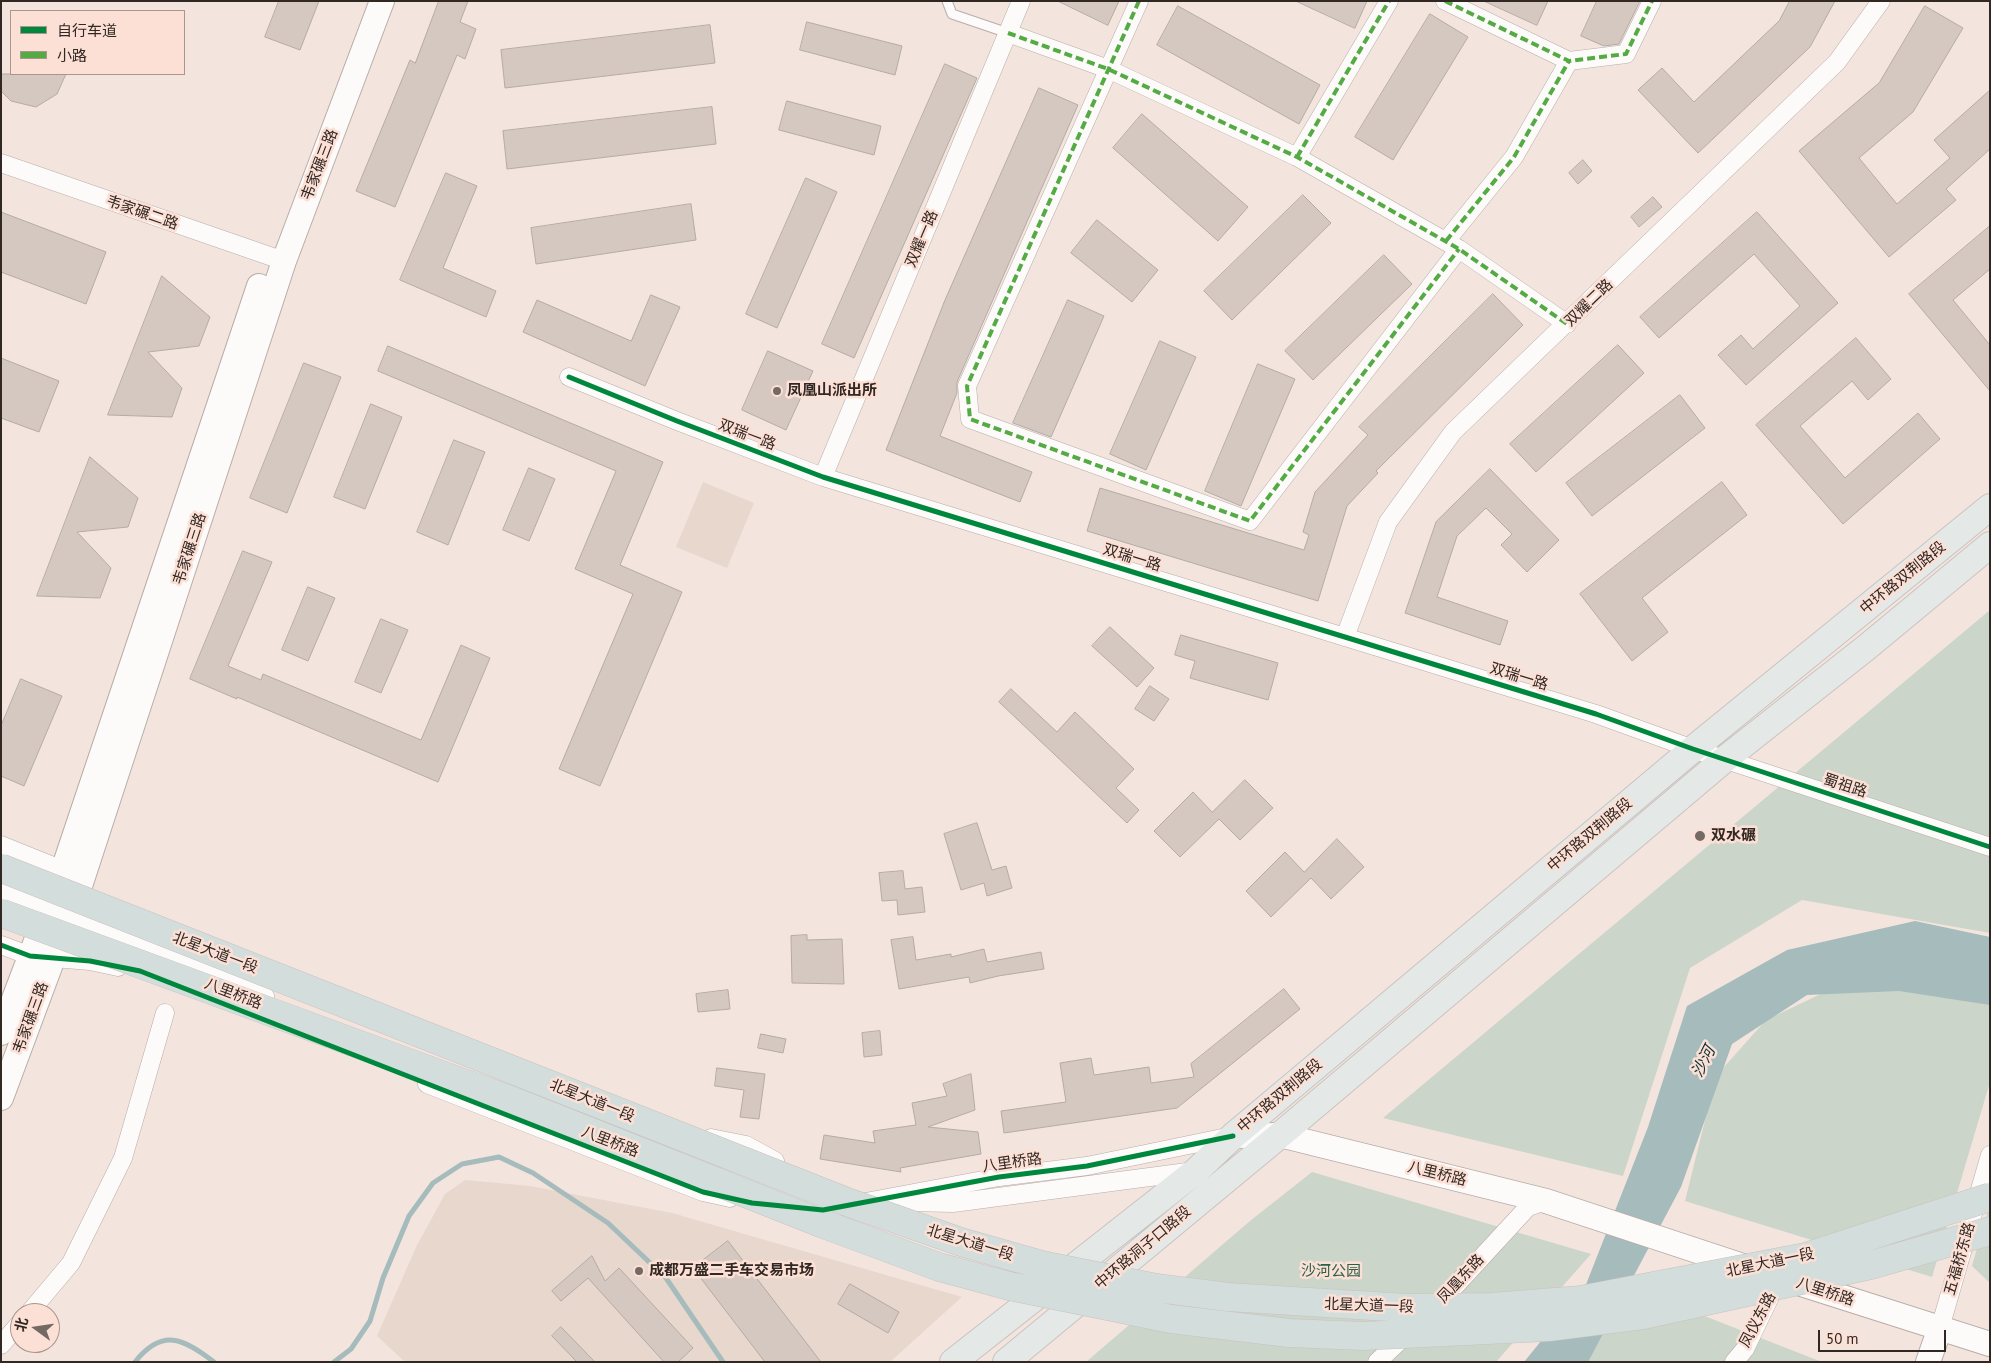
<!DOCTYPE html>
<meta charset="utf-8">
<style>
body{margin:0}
#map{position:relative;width:1991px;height:1363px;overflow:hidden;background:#f3e4de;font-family:"PT Sans","Noto Sans SC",sans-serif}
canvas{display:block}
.frame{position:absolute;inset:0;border:2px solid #312723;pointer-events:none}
.legend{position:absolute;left:10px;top:10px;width:175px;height:65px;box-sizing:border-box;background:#fce0d5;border:1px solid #ab968e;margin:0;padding:6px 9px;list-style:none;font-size:15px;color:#312723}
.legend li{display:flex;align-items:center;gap:10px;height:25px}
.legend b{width:25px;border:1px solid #ab968e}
.north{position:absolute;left:10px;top:1303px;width:50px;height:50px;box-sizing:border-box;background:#fce0d5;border:1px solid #ab968e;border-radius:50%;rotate:284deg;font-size:14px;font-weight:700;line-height:20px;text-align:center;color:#312723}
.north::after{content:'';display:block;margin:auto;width:18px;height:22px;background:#756964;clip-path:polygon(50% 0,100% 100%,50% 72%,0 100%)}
.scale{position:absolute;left:1818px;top:1330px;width:128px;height:22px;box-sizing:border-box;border:2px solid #312723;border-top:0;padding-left:6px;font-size:15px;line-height:18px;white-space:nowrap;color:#312723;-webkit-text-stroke:4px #fce0d5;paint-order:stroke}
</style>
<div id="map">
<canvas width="1991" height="1363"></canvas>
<div class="frame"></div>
<ul class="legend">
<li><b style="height:6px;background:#00873e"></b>自行车道</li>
<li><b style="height:6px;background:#54aa43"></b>小路</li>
</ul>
<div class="north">北</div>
<div class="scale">50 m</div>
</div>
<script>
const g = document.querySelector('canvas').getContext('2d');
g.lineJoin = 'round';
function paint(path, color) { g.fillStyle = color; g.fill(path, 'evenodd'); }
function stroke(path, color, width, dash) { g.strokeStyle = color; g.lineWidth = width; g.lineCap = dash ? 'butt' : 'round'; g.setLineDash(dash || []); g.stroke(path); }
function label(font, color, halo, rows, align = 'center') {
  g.font = font + ' "PT Sans","Noto Sans SC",sans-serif'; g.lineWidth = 5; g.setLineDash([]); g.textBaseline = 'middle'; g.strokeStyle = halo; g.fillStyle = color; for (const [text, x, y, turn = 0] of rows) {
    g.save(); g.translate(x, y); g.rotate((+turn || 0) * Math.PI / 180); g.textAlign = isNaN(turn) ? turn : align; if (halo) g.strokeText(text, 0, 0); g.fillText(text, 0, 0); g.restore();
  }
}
paint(new Path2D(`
 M703,482l51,21 -27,65 -51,-21z
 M465,1180l65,6 142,27 290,84 -72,65h-485l-28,-26 40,-91 28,-51z`), '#e8d7cd');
paint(new Path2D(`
 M1990,610v323l-188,-33 -112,68 -67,208 -240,-58z
 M1902,977l88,19v86l-58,195 -247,-76 31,-125 50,-56 59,-28z
 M1312,1172l279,82 -95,108h-410l164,-141z
 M1990,1204v79l-18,-17z
 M1638,1290l184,72h-241z`), '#cbd5ca');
paint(new Path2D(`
 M1915,921l75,16v68l-91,-14 -92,4 -75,49 -51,143 -93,175h-64l61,-75 63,-160 39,-121 100,-56z`), '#a5bbbc');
stroke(new Path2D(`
 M135,1362c27,-34 48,-24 79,0
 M334,1362l17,-13 19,-28 13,-43 26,-62 24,-33 29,-19 37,-7 34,16 75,50 58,55 57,84`), '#a5bbbc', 5);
const building = new Path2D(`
 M279,1h40l-19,49 -35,-13z
 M439,1h29l-8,21 16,7 -11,30 -8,-4 -62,152 -39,-16 54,-131 5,3z
 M1058,1h61l-11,24z
 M1296,1h71l-12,27z
 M1484,1h64l-11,24z
 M1597,1h43l-21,43 -15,2 -23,-10z
 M1790,1h45l-25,46 -112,106 -60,-63 24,-22 32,34 85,-81z
 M1178,6l142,79 -21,39 -142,-79z
 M1925,6l38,22 -50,84 -54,46 38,46 53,-46 -16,-18 56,-50v59l-44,40 10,11 -67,57 -90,-106 80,-68z
 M1430,14l38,23 -75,123 -38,-23z
 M807,22l95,24 -7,29 -95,-25z
 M710,25l5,38 -210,25 -4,-38z
 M945,64l32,14 -123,280 -32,-14z
 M1,74h65l-9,20 -21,13 -25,-6 -10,-10z
 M1039,88l39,17 -121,277v11l-17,43 92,36 -12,30 -134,-52 59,-150z
 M787,101l94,25 -7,29 -95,-25z
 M712,107l4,37 -209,25 -4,-38z
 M1142,114l106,93 -30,34 -105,-93z
 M1583,160l9,11 -14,13 -9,-11z
 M446,173l31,13 -34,82 53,23 -10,26 -86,-37z
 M806,178l31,14 -60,136 -31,-14z
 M1303,195l28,28 -99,97 -28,-29z
 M1653,197l9,10 -23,20 -8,-10z
 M691,204l5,36 -160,24 -5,-36z
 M1,212l105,40 -20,52 -85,-32z
 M1757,212l81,91 -92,82 -28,-30 23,-20 12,14 47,-43 -46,-52 -95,84 -19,-21z
 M1097,220l61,50 -26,32 -61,-49z
 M1990,226v43l-37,31 37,45v46l-81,-97z
 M1384,255l28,29 -99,96 -28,-29z
 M162,276l48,41 -11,29 -51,6 34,36 -10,29 -64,-2z
 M1493,294l30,31 -147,146 2,2 -31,33 -29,95 -231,-70 13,-43 204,62 5,-15 -6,-3 12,-40 53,-57 -9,-8z
 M651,295l29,12 -35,79 -122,-54 14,-32 94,41z
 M1068,300l36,16 -53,121 -38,-14z
 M1856,338l35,41 -23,21 -16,-19 -52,45 45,52 73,-65 22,26 -97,85 -87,-99z
 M1160,341l36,16 -50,113 -36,-16z
 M1618,345l26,28 -108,99 -26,-28z
 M388,346l275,116 -43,103 62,27 -82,194 -41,-17 74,-175 -58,-25 41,-98 -238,-100z
 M768,351l45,20 -27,59 -44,-20z
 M1,358l58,23 -20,51 -38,-14z
 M304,363l37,14 -54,136 -37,-15z
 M1258,364l37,15 -54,127 -36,-15z
 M1680,395l25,33 -113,88 -26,-33z
 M371,404l31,13 -37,92 -31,-12z
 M454,440l31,12 -37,93 -31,-13z
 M90,457l48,41 -10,29 -51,5 34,36 -11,30 -63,-2z
 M529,468l26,11 -26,62 -26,-11z
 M1490,469l69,71 -32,32 -26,-27 11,-11 -26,-26 -29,28 -20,61 71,24 -8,24 -95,-32 31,-91z
 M1722,482l25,33 -105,83 26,34 -36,29 -52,-67z
 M243,551l29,11 -44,104 33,14 2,-6 158,66 40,-95 29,13 -52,124 -201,-85v2l-47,-20z
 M308,587l27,11 -27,63 -26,-11z
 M381,619l27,11 -27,63 -26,-11z
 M1110,627l44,41 -17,19 -45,-41z
 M1181,635l97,28 -10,37 -78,-22 5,-17 -20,-6z
 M21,679l41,17 -38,90 -23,-10v-50z
 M1150,686l19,13 -15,22 -19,-12z
 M1011,689l46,43 18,-20 59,57 -18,19 23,22 -12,13 -128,-121z
 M1245,780l28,28 -33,32 -21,-21 -39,38 -26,-26 39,-39 19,20z
 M977,823l15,47 14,-4 6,22 -25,8 -3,-13 -23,7 -17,-56z
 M1337,839l27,28 -33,32 -20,-21 -40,39 -25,-26 39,-39 19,20z
 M903,871l2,18 17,-2 3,25 -27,3 -1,-15 -15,1 -3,-28z
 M807,935v5l35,-1 2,45 -52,-1 -1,-47z
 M913,937l3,23 35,-6v3l33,-8 3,13 54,-10 3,17 -46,7 -28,7 -1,-6 -70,12 -8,-49z
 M1284,989l16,20 -123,99 -173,25 -3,-22 65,-9 -6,-39 31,-5 3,17 55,-8 2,16 43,-6 -3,-13z
 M728,990l2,19 -32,3 -2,-18z
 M880,1031l2,24 -18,2 -2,-24z
 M761,1034l25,5 -3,14 -25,-5z
 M717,1068l48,6 -6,45 -19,-2 4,-27 -29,-4z
 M971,1074l4,36 -47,17 50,5 3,22 -81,14 1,4 -81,-13 4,-24 51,8 -2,-12 43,-6 -4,-22 35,-7 -4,-12z
 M728,1241l93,121h-56l-72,-94z
 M592,1256l13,25 14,-13 74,80 -15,14h-14l-76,-84 -27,23 -9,-10z
 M850,1284l49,28 -11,21 -50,-29z
 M561,1327l34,35h-18l-25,-26z`);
paint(building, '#d4c8c1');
stroke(building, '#b5aba5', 1);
const lane = new Path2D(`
 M947,1l5,13 56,19`);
const street = new Path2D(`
 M1139,1l-172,385 3,33 280,102 209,-272
 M1445,1l124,60 57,-7 26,-53
 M1008,33l100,36 189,88 162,92 108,75
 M1297,157l92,-156
 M1,163l283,98
 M1446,241l68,-84 55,-96
 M569,377l108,44 146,56 773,237 97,35 297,98
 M823,477l198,-476
 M1345,637l43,-115 65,-90 384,-370 44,-61
 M1,845l62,25 8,7
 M1,890l264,106
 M1,945l29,11 60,5 28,6
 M427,1084l276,108 27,6
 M711,1138l35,7 29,16
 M728,1173l59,21 26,6
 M908,1202l45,1 242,-32
 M800,1208l23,2 176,-33 88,-11 145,-30
 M1433,1310l95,-103 18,-6
 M29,1313l42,-50 52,-105 42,-145
 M1940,1328l50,-173
 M1,1345l19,-22
 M1377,1362l31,-29
 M1734,1362l11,-13 33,-69`);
const secondary = new Path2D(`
 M1,1033l62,-163 196,-584
 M1,1098l79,-212 204,-625 98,-260
 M1233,1136l47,-1 266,66 206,68
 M1789,1280l201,64
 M1928,1362l12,-34`);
const primary = new Path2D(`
 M953,1362l243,-191 37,-35 460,-387 297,-242
 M1006,1362l274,-227 445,-376 142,-112 123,-102`);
stroke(lane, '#b8ada8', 11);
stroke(street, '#b8ada8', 19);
stroke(secondary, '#b8ada8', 26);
stroke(primary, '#cac2bf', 28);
stroke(lane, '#fdfbfa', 9);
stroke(street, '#fdfbfa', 18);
stroke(secondary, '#fdfbfa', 24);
stroke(primary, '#e4e9e7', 26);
const highwayBridge = new Path2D(`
 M1,868l849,335 111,39 81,23 115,23 71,9 178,11 86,-1 88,-7 225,-43 185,-60
 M1,913l512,188 310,123 116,43 70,19 162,33 118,14 74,3 186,-9 94,-12 228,-50 119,-34`);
stroke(highwayBridge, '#cac2bf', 29, []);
stroke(highwayBridge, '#d3dddb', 28);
stroke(new Path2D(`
 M1139,1l-172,385 3,33 280,102 209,-272
 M1445,1l124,60 57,-7 26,-53
 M1008,33l100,36 189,88 162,92 108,75
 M1297,157l92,-156
 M1446,241l68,-84 55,-96`), '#54aa43', 4, [8, 4]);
stroke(new Path2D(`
 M569,377l108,44 146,56 773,237 97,35 297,98
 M1,945l29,11 60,5 50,10 563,221 49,11 71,7 176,-33 88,-11 146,-30`), '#00873e', 5);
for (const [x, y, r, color] of [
 [777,391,5,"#756964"],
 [1700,836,6,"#756964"],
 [639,1271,5,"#756964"]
]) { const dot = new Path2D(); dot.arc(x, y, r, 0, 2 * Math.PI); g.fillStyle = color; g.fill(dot); stroke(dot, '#fce0d5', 2); }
label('15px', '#312723', '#fce0d5', [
 ["韦家碾三路",320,165,-69],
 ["韦家碾二路",142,213,19],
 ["双耀一路",922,239,-67],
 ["双耀二路",1589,303,-44],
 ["双瑞一路",747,435,21],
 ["韦家碾三路",190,549,-72],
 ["双瑞一路",1132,558,17],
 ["中环路双荆路段",1903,578,-39],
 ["双瑞一路",1519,677,17],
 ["蜀祖路",1845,786,18],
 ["中环路双荆路段",1590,835,-40],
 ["北星大道一段",215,953,21],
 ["八里桥路",233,994,21],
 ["韦家碾三路",31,1018,-70],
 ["中环路双荆路段",1280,1096,-40],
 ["北星大道一段",592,1101,22],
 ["八里桥路",610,1142,21],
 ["八里桥路",1012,1163,-8],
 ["八里桥路",1437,1174,14],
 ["北星大道一段",970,1243,17],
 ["中环路洞子口路段",1143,1248,-40],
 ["五福桥东路",1960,1259,-74],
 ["北星大道一段",1770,1263,-12],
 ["凤凰东路",1461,1279,-47],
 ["八里桥路",1825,1292,18],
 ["北星大道一段",1369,1306,2],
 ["凤仪东路",1758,1320,-62]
]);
label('bold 15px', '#312723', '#fce0d5', [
 ["凤凰山派出所",787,391],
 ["双水碾",1711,836],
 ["成都万盛二手车交易市场",649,1271]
], 'left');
label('15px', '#2a6149', '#fce0d5', [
 ["沙河公园",1331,1272]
]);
label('italic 16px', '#0a3035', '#fce0d5', [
 ["沙河",1704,1062,-63]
]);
</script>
